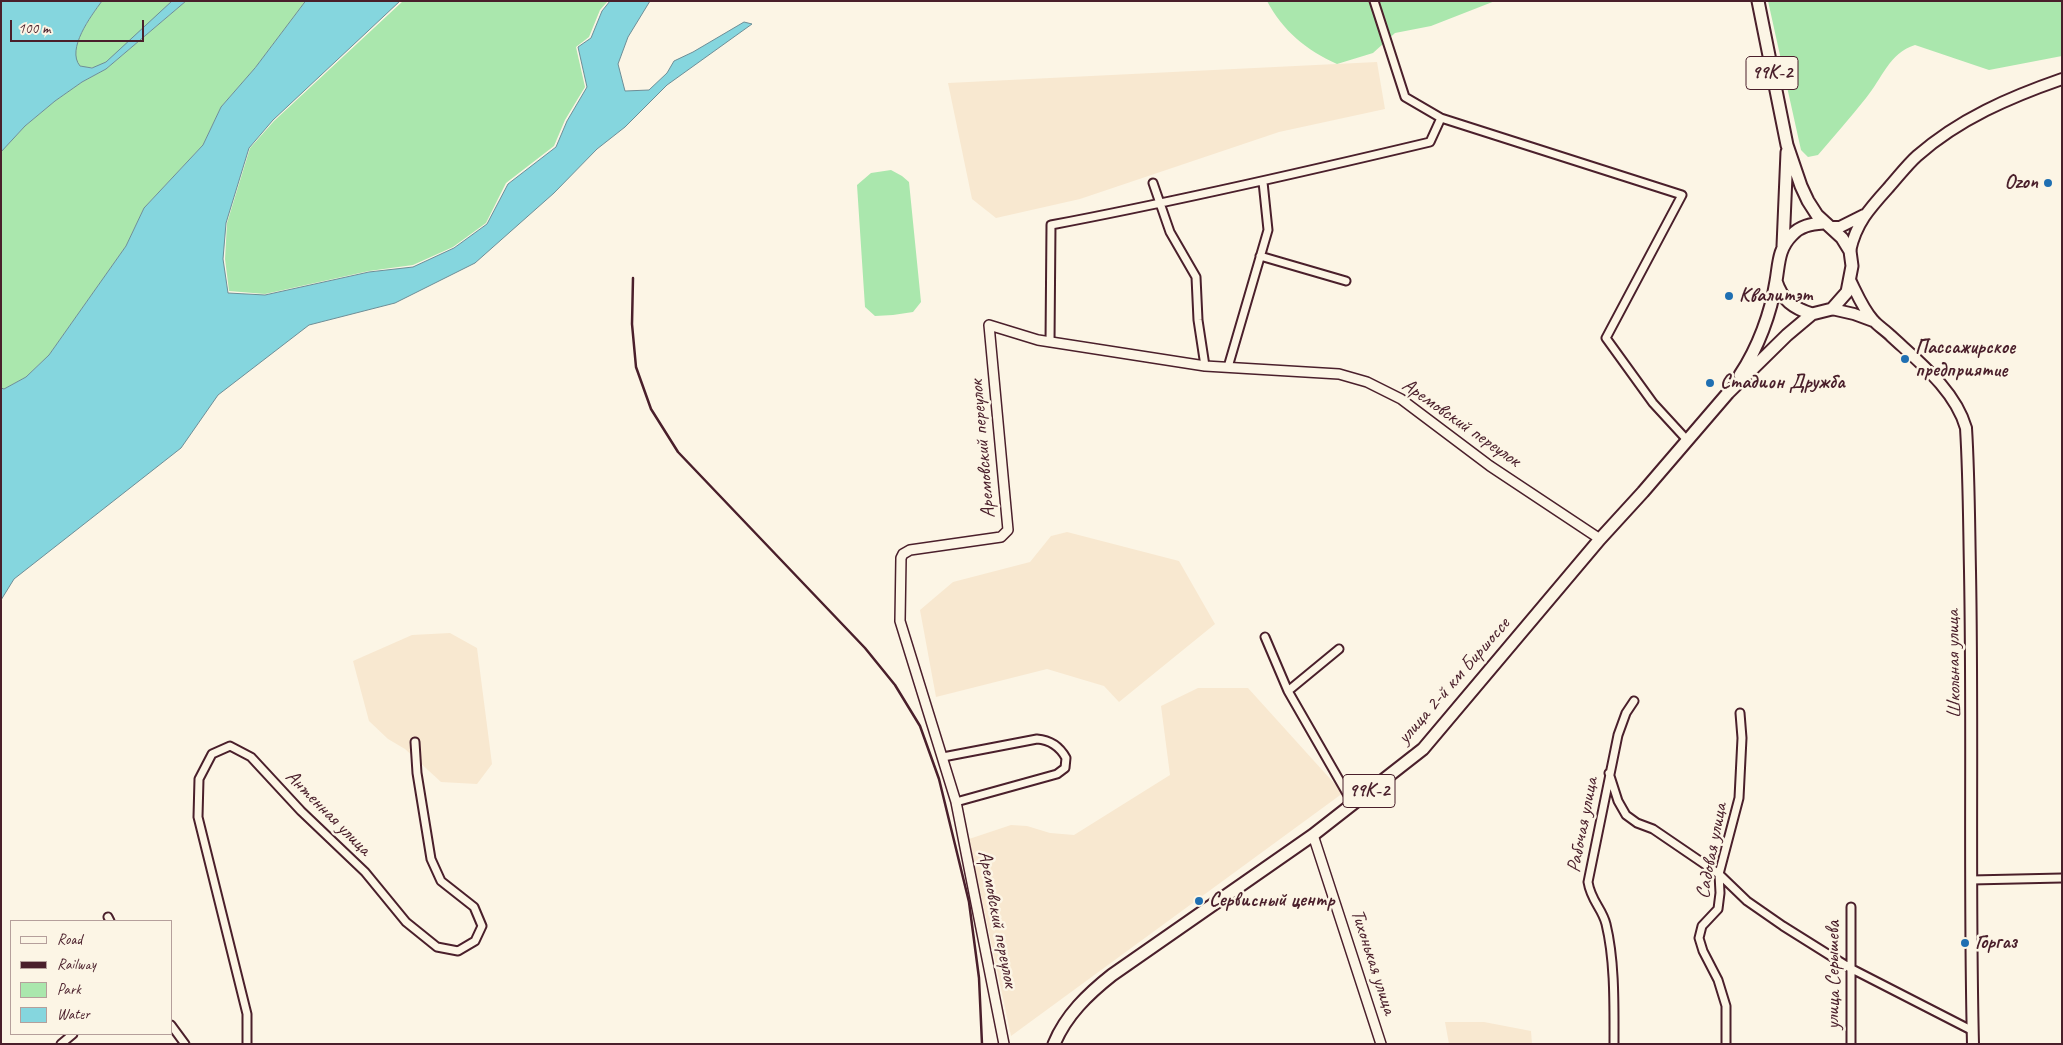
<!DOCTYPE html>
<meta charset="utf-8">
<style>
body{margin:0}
#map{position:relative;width:2063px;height:1045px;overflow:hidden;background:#fcf5e5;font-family:Caveat,sans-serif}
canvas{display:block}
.frame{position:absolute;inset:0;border:2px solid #4a1f2b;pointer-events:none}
.legend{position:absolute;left:10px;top:920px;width:162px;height:115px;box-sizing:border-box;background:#fcf5e5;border:1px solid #b59f9b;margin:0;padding:6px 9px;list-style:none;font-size:15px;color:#4a1f2b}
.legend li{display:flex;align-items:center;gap:10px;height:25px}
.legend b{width:25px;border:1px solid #b59f9b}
.scale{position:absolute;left:10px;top:20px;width:134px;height:22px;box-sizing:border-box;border:2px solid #4a1f2b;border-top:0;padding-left:6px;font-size:15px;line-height:18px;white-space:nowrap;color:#4a1f2b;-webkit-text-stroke:4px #fcf5e5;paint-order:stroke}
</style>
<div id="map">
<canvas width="2063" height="1045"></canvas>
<div class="frame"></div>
<ul class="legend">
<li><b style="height:6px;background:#fcf5e5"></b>Road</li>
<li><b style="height:6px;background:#4a1f2b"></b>Railway</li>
<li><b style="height:14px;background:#aae7ad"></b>Park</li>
<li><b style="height:14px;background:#85d6de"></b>Water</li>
</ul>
<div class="scale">100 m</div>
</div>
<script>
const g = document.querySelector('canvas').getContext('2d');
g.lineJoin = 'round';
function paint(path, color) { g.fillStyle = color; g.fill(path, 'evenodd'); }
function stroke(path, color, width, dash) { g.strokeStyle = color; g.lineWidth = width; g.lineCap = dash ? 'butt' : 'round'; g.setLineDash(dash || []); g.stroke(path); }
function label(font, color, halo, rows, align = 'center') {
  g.font = font + ' Caveat,sans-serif'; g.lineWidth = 5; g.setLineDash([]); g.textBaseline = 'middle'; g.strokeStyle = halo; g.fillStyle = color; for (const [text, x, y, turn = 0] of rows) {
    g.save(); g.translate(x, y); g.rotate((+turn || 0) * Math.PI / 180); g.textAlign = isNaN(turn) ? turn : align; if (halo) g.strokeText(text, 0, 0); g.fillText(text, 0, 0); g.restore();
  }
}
paint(new Path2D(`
 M1377,62l8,47 -106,23 -199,67 -84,19 -24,-19 -24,-116z
 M1067,532l112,29 36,63 -96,78 -15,-16 -57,-17 -111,28 -16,-87 33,-28 77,-20 21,-26z
 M450,633l27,15 15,116 -15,20 -36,-2 -36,-33 -17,-10 -19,-18 -16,-60 59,-26z
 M1198,688h50l95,105 -332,243 -42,-197 42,-14 16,1 23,7 24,2 96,-60 -9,-69z
 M1445,1022h39l47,9 1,13h-83z`), '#f8e8d0');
paint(new Path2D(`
 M102,1h70c-21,20 -42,44 -66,61 -6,4 -14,7 -22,5 -26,-6 10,-55 18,-66z
 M186,1h120l-51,67 -34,39 -18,38 -59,63 -18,38 -77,109 -23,22 -22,12 -3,-1v-236l24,-26 30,-25 27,-19 24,-13z
 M403,1h205l-8,9 -11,27 -13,10 9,40 -20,33 -11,26 -48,37 -20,40 -33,24 -40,18 -44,6 -104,23 -36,-3 -4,-32 2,-36 23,-75 24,-27z
 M1267,1h228l-64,25 -36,7 -22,20 -36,11c-31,-14 -54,-33 -70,-63z
 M1768,1h294v55l-73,14 -74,-25c-26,8 -33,34 -49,53 -16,20 -32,38 -48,57l-10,2 -7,-7z
 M891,170l11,6 7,6 12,120 -8,10 -20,3 -18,1 -10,-9 -8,-122 14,-12z`), '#aae7ad');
const water = new Path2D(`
 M1,1h101c-11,15 -36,48 -22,65l12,2 14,-6 66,-61h14l-80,68 -24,13 -27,19 -30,25 -24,26z
 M306,1h94l-127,119 -24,28 -23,75 -3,36 5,34 37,2 104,-23 44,-5 41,-19 33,-24 21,-40 48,-37 11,-26 20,-34 -9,-40 13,-9 11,-27 8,-10h40l-22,36 -10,27 7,27 24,-1 18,-17 7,-12 19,-9 51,-30 8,2 -85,61 -42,42 -28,22 -43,44 -79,70 -80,40 -86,22 -91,70 -37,53 -167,131 -13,21v-212l3,1 22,-12 23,-22 77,-109 18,-38 59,-63 18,-38 34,-39z`);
paint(water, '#85d6de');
stroke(water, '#6d8d96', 1);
const minor = new Path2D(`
 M1374,1l31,96 36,21 241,77 -76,143 47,65 34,37
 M1153,183l17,49 26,45 2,43 7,46
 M1260,256l86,25
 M1050,342l1,-117c127,-24 253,-53 379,-83l11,-24
 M1228,367l40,-137 -5,-48
 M1265,637l23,54
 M1339,649l-51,42 65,113
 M943,757l94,-18c13,1 23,8 29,19l-1,10 -8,6 -101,28
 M1609,773l9,28 8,14 11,8 16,6 66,45 28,27 36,25 67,42 123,63
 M1971,880l91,-2
 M1851,907v137
 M108,917l2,4
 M171,1025l14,19
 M61,1044l12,-10
 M247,1044v-30l-49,-197 1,-38 13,-25 18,-8 21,11 50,54 64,61 41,50 31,25 21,4 17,-10 7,-15 -8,-19 -33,-26 -10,-22 -14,-86 -2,-31
 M1614,1044c0,-38 1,-83 -8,-120 -4,-16 -15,-23 -18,-42l30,-147 8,-22 8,-12
 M1726,1044v-38l-8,-26 -15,-29 -4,-13 3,-12 16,-17 2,-16 -1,-19 20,-76 3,-60 -2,-25`);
const tertiary = new Path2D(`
 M1313,835l68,209
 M1004,1044l-48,-242 -56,-181 1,-63 2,-4 7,-4 91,-13 7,-7 -19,-205 49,15 167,26 134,8 28,8 34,17 89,67 110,73`);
const secondary = new Path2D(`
 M1831,227h9l24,-12
 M1850,251c6,-28 20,-43 39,-64 9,-10 18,-22 28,-31 42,-37 93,-59 145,-77
 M1850,280c7,14 13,29 23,40 5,6 12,10 18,16 28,26 64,54 75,92 3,48 3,95 4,143 3,158 -1,315 3,473
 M1832,309l22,5 19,7`);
const primary = new Path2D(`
 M1783,246l4,-94
 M1776,281c6,19 17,27 36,33
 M1740,375c18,-27 31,-62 36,-94 3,-17 2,-32 16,-46 8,-9 19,-11 31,-12
 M1054,1044c12,-29 34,-50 58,-69l201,-140 110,-86 177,-210 43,-47 85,-99 59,-58 25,-21 20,-5 15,-17 5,-26 -2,-15 -8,-13 -25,-23 -9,-14 -7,-15 -14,-41 -29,-144`);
stroke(minor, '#4a1f2b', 11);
stroke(tertiary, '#4a1f2b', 12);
stroke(secondary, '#4a1f2b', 14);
stroke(primary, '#4a1f2b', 15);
stroke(minor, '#fcf5e5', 7);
stroke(tertiary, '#fcf5e5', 9);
stroke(secondary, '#fcf5e5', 10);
stroke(primary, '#fcf5e5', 11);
stroke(new Path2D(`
 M633,278l-1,46 4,43 15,42 27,43 187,196 30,37 25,41 19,53 30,123 10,76 3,66`), '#4a1f2b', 2.5);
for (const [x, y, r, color] of [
 [2048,183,5,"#1f6fb2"],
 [1729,296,5,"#1f6fb2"],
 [1905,359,5,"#1f6fb2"],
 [1710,383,5,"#1f6fb2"],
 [1199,901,5,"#1f6fb2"],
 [1965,943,5,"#1f6fb2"]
]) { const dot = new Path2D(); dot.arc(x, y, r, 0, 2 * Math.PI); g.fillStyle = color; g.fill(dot); stroke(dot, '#fcf5e5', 2); }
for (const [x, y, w] of [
 [1772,73,52],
 [1369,791,52]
]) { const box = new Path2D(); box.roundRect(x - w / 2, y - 16.5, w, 33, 4); g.fillStyle = '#fcf5e5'; g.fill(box); stroke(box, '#4a1f2b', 1); }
label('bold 19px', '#4a1f2b', null, [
 ["99К-2",1772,73],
 ["99К-2",1369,791]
]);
label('bold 20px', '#4a1f2b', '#fcf5e5', [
 ["Ozon",2038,183,"right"],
 ["Квалитэт",1739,296],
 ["Пассажирское",1915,348],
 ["предприятие",1915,371],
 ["Стадион Дружба",1720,383],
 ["Сервисный центр",1209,901],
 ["Горгаз",1975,943]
], 'left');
label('20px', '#4a1f2b', '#fcf5e5', [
 ["Аремовский переулок",1461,423,35],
 ["Аремовский переулок",983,449,-95],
 ["Школьная улица",1954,664,-91],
 ["улица 2-й км Биршоссе",1454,681,-49],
 ["Антенная улица",328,813,45],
 ["Рабочая улица",1583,825,-79],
 ["Садовая улица",1712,851,-79],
 ["Аремовский переулок",997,919,79],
 ["Тихонькая улица",1373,962,72],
 ["улица Серышева",1834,975,-90]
]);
</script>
